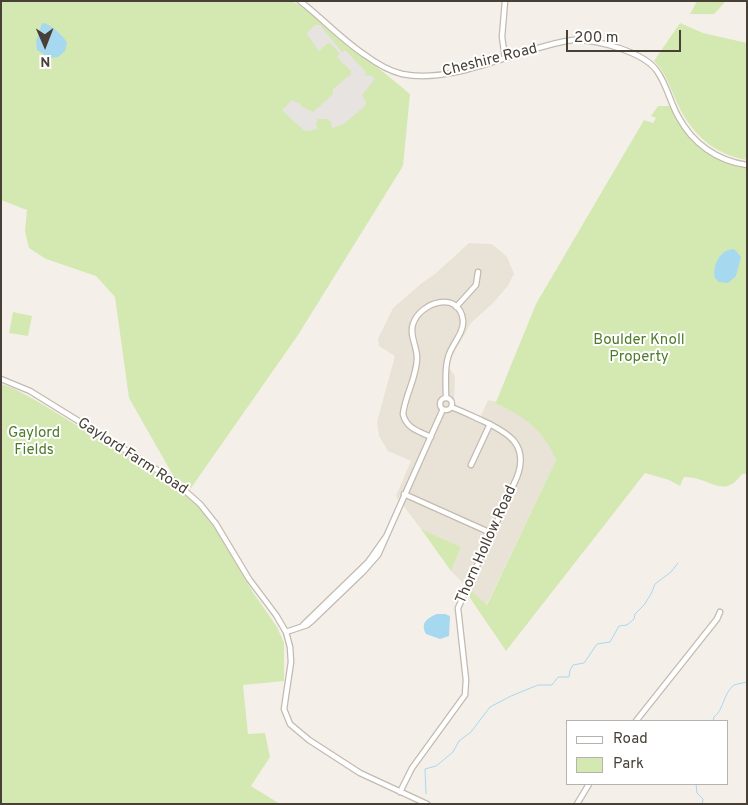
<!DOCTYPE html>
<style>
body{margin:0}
#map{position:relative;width:748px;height:805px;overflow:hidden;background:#f4f0e9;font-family:Overpass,sans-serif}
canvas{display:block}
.frame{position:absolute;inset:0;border:2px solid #484037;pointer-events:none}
.legend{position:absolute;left:566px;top:720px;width:162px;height:65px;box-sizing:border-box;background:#fff;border:1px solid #b6b3af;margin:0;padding:6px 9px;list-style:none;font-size:15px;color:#484037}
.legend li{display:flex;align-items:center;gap:10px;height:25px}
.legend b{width:25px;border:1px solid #b6b3af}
.north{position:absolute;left:20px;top:20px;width:50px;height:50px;-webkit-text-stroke:4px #fff;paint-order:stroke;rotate:179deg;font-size:14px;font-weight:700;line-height:20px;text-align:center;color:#484037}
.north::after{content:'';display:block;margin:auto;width:18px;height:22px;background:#484037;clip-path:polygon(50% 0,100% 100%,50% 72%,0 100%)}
.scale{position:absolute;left:566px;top:30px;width:115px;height:22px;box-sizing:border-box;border:2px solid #484037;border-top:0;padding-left:6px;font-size:15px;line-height:18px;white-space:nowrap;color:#484037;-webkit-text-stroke:4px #fff;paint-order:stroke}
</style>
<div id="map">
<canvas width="748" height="805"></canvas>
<div class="frame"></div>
<ul class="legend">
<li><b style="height:6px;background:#fff"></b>Road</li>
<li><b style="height:14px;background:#d4e8b2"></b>Park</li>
</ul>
<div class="north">N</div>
<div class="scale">200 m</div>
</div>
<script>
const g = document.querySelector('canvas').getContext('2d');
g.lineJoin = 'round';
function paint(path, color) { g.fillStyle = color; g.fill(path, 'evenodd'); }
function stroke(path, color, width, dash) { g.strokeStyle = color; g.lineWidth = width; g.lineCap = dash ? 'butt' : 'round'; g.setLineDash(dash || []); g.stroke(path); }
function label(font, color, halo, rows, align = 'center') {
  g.font = font + ' Overpass,sans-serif'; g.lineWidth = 4; g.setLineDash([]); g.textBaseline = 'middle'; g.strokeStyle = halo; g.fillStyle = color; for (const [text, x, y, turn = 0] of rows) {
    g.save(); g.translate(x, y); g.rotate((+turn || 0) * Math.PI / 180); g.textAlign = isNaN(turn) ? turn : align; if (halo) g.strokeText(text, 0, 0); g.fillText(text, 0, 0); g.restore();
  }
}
paint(new Path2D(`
 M469,243l23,1 15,13 7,17 -7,13 -15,17 -21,19 -21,37v9l5,7 -1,29 27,11 7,-16 22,10 19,11 21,23 6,16 -70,146 -35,-35 10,-24 -40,-18 -25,-33 15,-35 -23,-10 -9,-15 -2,-14 18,-66 -16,-10 -1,-7 15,-31 29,-25 13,-9z`), '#e8e2d7');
paint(new Path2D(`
 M1,1h291l17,10 101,83 -7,72 -105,169 -107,153 -17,-11 -45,-79 -14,-101 -19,-21 -50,-17 -17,-11 -4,-17 2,-21 -26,-10z
 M697,1h29l-12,13h-24z
 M680,23l23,10 44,10v117c-36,-6 -59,-30 -72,-62 -6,-13 -10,-27 -21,-37z
 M658,106h12c15,32 40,57 77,62v306h-5c-19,27 -33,2 -58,3l-4,9 -11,-6 -24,-7 -139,178 -38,-56 2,-5 17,15 69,-145c-14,-34 -36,-46 -68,-60l8,2 40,-98 108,-184 9,3 3,-5 -5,-2z
 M13,312l19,4 -4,20 -19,-3z
 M1,384l12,4 22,12 129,78 32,26 20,26 38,64 23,33 7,16v38l-41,4 5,49 17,-1 5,24 -19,29 29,18h-279z
 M421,529l40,18 -10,24z`), '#d4e8b2');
paint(new Path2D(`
 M315,25h5l22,27 3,-2 21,22 -1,3 7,1 3,3 -13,16 4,7 -1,4 -21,18 -12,4 -1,-6 -4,-3h-8l-2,1 -1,4 2,5 -10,2 -5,-1 -21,-20 9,-9 2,-1 4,3 2,-1 2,4 12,6 20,-18v-5l18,-15v-3l-14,-14 3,-3 -9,-10 -3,-1 -9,8 -11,-15 -1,-3z`), '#e6e3e1');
paint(new Path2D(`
 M42,23c8,0 20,12 25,19l-2,9 -7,6 -8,1 -13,-8 -1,-8z
 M734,249l7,8 -5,19 -8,7 -9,-1 -4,-4c-3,-12 5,-29 19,-29z
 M437,614h8l5,2 -1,20 -9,3 -14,-5c-6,-11 1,-16 11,-20z`), '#a6d8f0');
stroke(new Path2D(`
 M713,721l1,-4c10,-7 9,-24 20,-32 3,-1 9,-2 13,-3
 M696,784l1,9 6,6 -1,5
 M426,794l-1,-25 11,-3 17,-14 6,-11 12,-9 19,-25 21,-11 27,-11h14l6,-8h11l1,-7 3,-5 11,-2 13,-19 13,-2 9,-16 8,-1 7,-6 1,-5 9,-9 7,-11 4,-10 16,-12 7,-9`), '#a6d8f0', 1);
const minor = new Path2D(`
 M300,1c22,17 42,39 65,54 11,8 24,16 37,19 54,11 118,-27 171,-34 23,-1 71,12 84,31 10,14 13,31 21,45 14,27 39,45 69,49
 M505,1l-3,36 3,21
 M456,307l20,-22 2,-13
 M1,379l29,12 110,68 33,21 27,24 16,20 33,55 27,36 10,17 4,15 1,15 -7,47 6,15 19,16 51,33 67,31
 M440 404a6 6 0 1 1 12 0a6 6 0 1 1-12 0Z
 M431,437c-13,-6 -25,-9 -28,-23 2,-19 14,-37 14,-56 0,-12 -8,-23 -4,-34 7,-22 46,-34 50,-4 1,12 -9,22 -13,32 -6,13 -4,32 -4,46
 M471,465l19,-41
 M404,494l87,39
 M303,625l65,-63 17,-24
 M286,632l21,-7 5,-4 51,-49 15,-17 65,-146
 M636,721l81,-102 3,-7
 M400,792l12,-24 53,-73 1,-15 -8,-72 59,-131c12,-32 -8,-44 -34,-56 -11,-5 -21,-10 -32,-14
 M577,804l12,-20`);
stroke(minor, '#c3baaf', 7);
stroke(minor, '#fff', 4.5);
label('15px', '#484037', '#fff', [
 ["Cheshire Road",490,61,-14],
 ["Gaylord Farm Road",132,457,33],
 ["Thorn Hollow Road",487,545,-66]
]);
label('15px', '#4f7b2a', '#fff', [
 ["Boulder Knoll",639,341],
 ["Property",639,358],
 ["Gaylord",34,434],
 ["Fields",34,451]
]);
</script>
